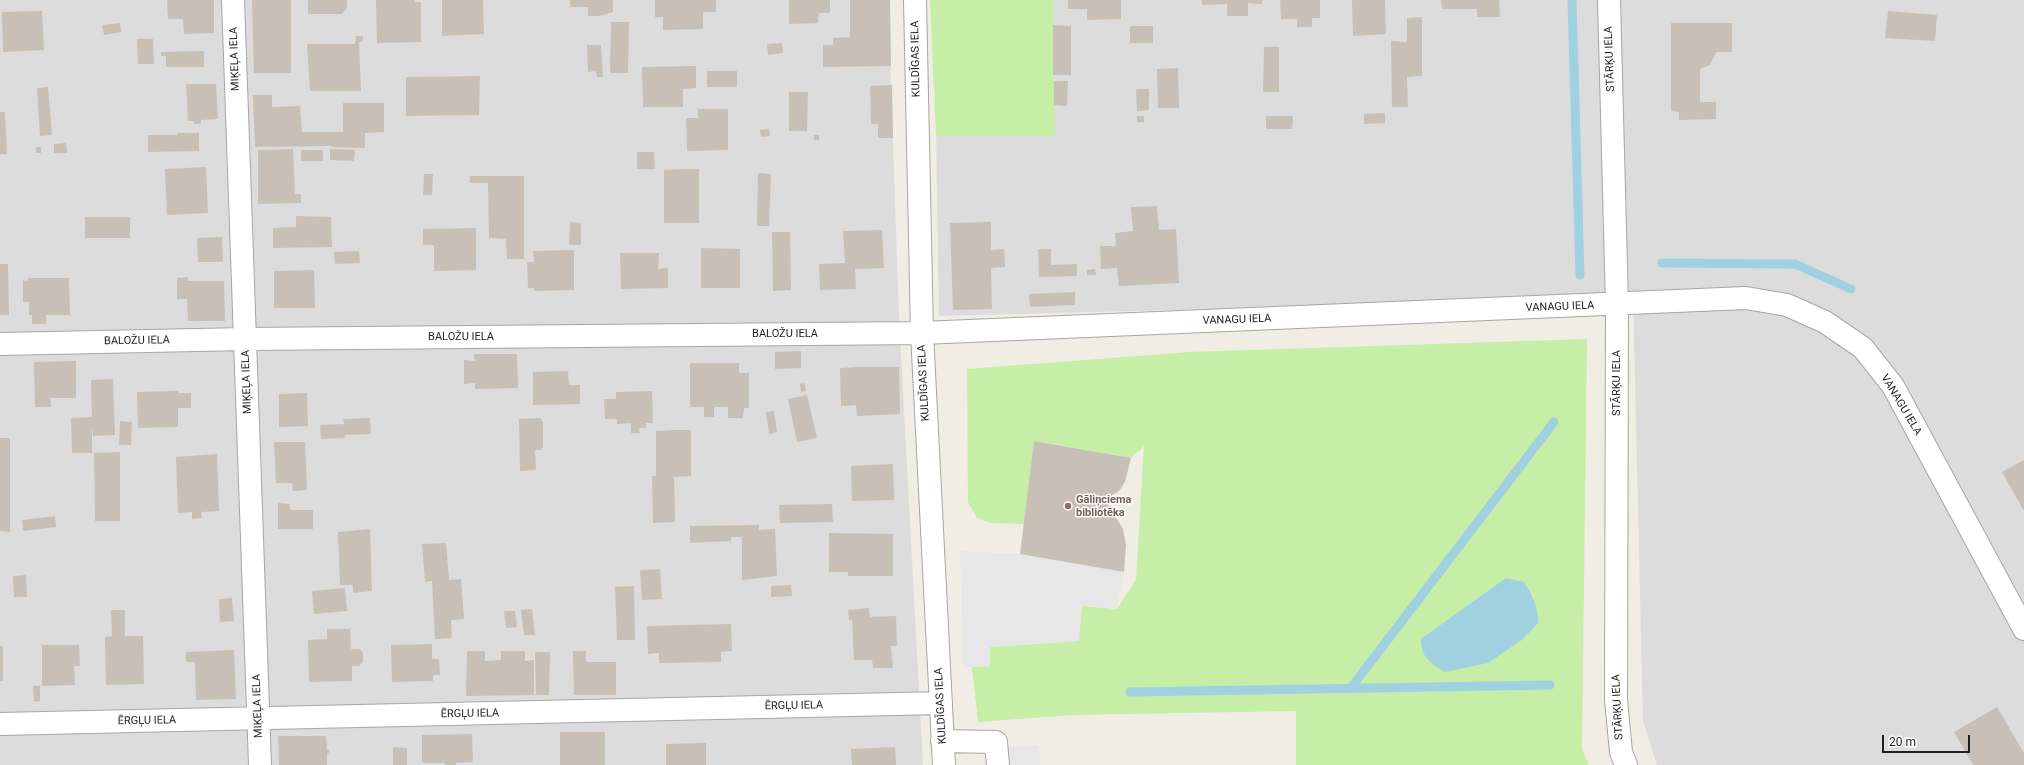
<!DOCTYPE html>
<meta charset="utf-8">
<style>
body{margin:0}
#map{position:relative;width:2024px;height:765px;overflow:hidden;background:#f0ede4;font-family:Roboto,sans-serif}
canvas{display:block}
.scale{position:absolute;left:1882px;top:735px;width:88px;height:18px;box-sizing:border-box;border:2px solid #1f1f1f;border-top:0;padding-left:5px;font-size:12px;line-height:14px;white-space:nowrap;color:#1f1f1f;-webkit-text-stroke:3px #fff;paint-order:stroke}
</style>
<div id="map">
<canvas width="2024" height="765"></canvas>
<div class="scale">20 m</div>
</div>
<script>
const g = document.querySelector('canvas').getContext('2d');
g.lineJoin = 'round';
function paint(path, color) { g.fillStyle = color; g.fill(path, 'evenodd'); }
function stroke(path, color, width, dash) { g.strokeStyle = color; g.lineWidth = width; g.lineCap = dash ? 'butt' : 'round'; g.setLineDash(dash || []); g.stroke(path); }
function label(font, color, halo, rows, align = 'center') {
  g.font = font + ' Roboto,sans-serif'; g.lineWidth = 3; g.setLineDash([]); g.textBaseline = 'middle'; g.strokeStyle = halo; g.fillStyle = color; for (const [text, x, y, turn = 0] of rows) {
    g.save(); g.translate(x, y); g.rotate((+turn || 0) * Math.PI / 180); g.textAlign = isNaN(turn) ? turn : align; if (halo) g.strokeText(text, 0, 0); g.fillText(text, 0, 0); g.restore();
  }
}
paint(new Path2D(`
 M0,0h888l11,317 24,448h-923z
 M934,0h1090v765h-367l-14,-44 -10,-427h-44l-377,15 -273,7z`), '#dddcdc');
paint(new Path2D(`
 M930,0h123l2,136h-119z
 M1587,339l-5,410 7,16h-293v-54l-224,4 -94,7 -6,-55 17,-1 1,-19 88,-6 4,-35 35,3 19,-30 8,-133 -13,12 -97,-17 -10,83 -33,-1 -14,-5 -9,-16 -1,-133 222,-17z`), '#c6eea7');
paint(new Path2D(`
 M960,551l60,3 104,18 -7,37 -35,-3 -3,35 -89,6v19l-27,1z
 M1039,745l1,20h-36l-1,-17z`), '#e7e7e7');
paint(new Path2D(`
 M1506,578l18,4c8,13 15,26 14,41l-15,16 -35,24 -43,9c-14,-9 -24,-14 -24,-33z`), '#a1d0e1');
stroke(new Path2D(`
 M1572,0l8,275
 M1662,263l133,1 56,25
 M1350,689l204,-267
 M1130,692l420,-7`), '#a1d0e1', 9);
paint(new Path2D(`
 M167,0h47v33l-30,1 -1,-15h-15z
 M252,0h39v73h-37z
 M308,0h39v8l-5,6h-34z
 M376,0h39v2h6v40l-44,1z
 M442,0h41l1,34 -42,2z
 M570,0h43v12l-14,4h-11v-9h-18z
 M655,0h61v12h-13v17l-40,1v-13h-8z
 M789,0h41v13h-11l-1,10 -29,1z
 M850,0h40l1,66 -68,1v-22h10v-7l17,-1z
 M1068,0h53v19l-34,1v-11h-19z
 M1202,0h60v4l-14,-1v13h-21v-12l-25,1z
 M1280,0h40v18h-8v9h-15v-8h-16z
 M1352,0h33l1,34 -33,2z
 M1441,0h58l1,17h-23v-8h-35z
 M42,11l2,39 -41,2 -1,-40z
 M1888,11l49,4 -2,26 -50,-3z
 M1422,17v59l-15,1 1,30h-16l-1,-66 16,1v-24z
 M611,22h18l-1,51h-18z
 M120,23l1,9 -17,3 -2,-10z
 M1671,23h61v29h-16l-6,13 -10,4v33h16v17l-37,1v-8l-8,-1z
 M1053,25l18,1v49h-18z
 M1130,26h23v17h-23z
 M356,36h7l-1,6h-3l2,49h-51l-3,-47h48z
 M137,39h16l1,25h-16z
 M782,43l1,10 -15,2 -1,-11z
 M587,45h14l2,32h-6l-1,-6 -8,1z
 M1264,47h15v45h-16z
 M204,51v16h-38v-11h-5v-4z
 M696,66v22l-13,1v18h-40l-1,-40z
 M1178,68l1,40h-21l-1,-39z
 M707,71h30v16h-30z
 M480,76l-1,39 -73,1v-39z
 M1054,81h14l-1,25 -13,-1z
 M186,84h30l2,35 -17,1v4h-7v-3h-6z
 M892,85l1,53h-15v-14h-7l-1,-38z
 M48,87l4,48 -12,1 -3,-48z
 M1136,89h13v21l-12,1z
 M789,92h19l-1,39h-18z
 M253,95h19v12l28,-1 2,26h41v-29h41v29l-19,1v15l-34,-1v-1l-76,1z
 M698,109h30v41l-41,1 -1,-33h12z
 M0,112h5l2,42h-7z
 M1385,113v10l-21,1v-10z
 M1137,116h7v6h-7z
 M1266,116h27l-1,13h-26z
 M769,129l1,7 -9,1 -1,-7z
 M177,133h22v18l-51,1v-17h29z
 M814,135h5v5h-5z
 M66,143l1,10h-13v-9z
 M36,147h5v6h-5z
 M293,149l2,45h6v9l-43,1v-54z
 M330,149l25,1 -1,11 -24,-1z
 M301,150h22v11h-22z
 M637,152h17l1,17h-18z
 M206,167l2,46 -41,2 -2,-46z
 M682,169h17v54h-35v-53z
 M758,173l13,1 -2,52h-12z
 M424,174h9l-1,21h-9z
 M470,176h54v83h-17l-1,-20 -17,-1 -1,-55h-18z
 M1157,206l2,24 17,-1 3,54 -60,3 -2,-18 -16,1 -1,-23h16l-1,-13 18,-2 -2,-24z
 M296,216l35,1 1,30 -59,1v-20l23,-1z
 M85,217h45v21h-45z
 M570,222l11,1v22h-12z
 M991,222v28l13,-1 1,18 -14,1 1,41 -39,1 -3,-87z
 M476,228v42l-42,1v-26h-11v-16z
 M882,230l2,38 -29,1 1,20 -36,1 -1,-26 26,-1 -2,-32z
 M772,232h18l1,58 -18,1z
 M222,237l1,25h-25l-1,-24z
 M701,248l39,1v39h-39z
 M1038,249h13v16l26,-1v12l-38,1z
 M574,250v40l-40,1v-3h-6l-1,-26h7l-1,-11z
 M359,251l1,12 -25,1 -1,-12z
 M620,253h39l-1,16 10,-1v20l-47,1z
 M0,264h8l1,51h-9z
 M1095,269l1,6h-9v-5z
 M314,270l1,38h-41v-37z
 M188,277v4h36l1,40h-37l-1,-22h-10v-21z
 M28,278h41l1,37h-24v9h-14v-9h-3v-13h-6v-22l5,1z
 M1075,292v13l-45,2 -1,-13z
 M801,351v17l-26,1v-17z
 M474,354h43l1,34 -43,1v-6l-11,1v-24l11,1z
 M76,361v37h-26l1,9h-16l-1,-45z
 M690,363h49v10h10v35h-5l-1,10h-15v-11h-14v10h-10v-10h-14z
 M856,367h43l1,47 -43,2 -1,-11 -15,1 -1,-38z
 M568,371l1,14h11v19l-47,1v-33z
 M113,379l2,56 -22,1 -1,-9v26h-20l-1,-35 21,-1 -1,-37z
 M804,383l2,8 -5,1 -1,-8z
 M178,391v2h13v15h-13v19l-40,1 -1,-36z
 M652,391l1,32h-7v5h-7l1,5h-9v-10l-14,1v-5h-12l-1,-20h12v-7z
 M307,393l1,33 -29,1v-33z
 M807,395l10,43 -20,4 -9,-43z
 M774,411l3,21 -8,2 -3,-22z
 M370,418l1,16 -27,1 1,3 -24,1 -1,-14 24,-1 -1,-5z
 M540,418l3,4v25l-2,3h-6l1,20 -16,1 -1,-52z
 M120,421l12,1 -1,23h-12z
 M673,430h18v46l-17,1 1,45 -22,1 -1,-47h4v-45z
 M0,438h10v94l-10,-1z
 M1034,441l97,17 -6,24 -6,9 -7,4 -4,9 15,25 3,16 -2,27 -104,-18z
 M274,442h31l2,48 -14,1 -1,-8h-16z
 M120,452v69h-25l-1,-68z
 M217,454l2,57 -18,1 1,6 -10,1v-7l-14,1 -2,-56z
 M2024,460v51l-22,-39z
 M893,464l1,36 -42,1 -1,-35z
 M278,503l12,1v6h23v19h-35z
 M832,504l1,18 -53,1 -1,-18z
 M55,516l1,11 -33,4 -1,-11z
 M759,525v5l16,-1 2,47 -35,4v-43h-11v4l-41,2v-17z
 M370,529l2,62 -19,2v-8h-13l-2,-53z
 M829,533l64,1v42h-45v-4h-19z
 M446,543l3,37 12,-1 3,40 -13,1 1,18 -17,1 -3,-58 -7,1 -3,-38z
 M660,569l2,30 -20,1 -2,-30z
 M26,575l1,22h-13l-1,-21z
 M791,585l1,11 -21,1v-11z
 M634,586l1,54h-18l-2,-53z
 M345,588l2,23 -33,3 -2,-23z
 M232,598l2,23 -14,1 -1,-23z
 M869,608l1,9 26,-1 1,30h-6l2,22h-20l-1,-8h-18l-2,-40h-3l-1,-10z
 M532,609l3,26h-11l-3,-25z
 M111,610h14v26h18l1,48 -38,1 -1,-48 7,-1z
 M504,611h11l2,16 -11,1z
 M731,624l1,27 -11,1v10l-62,1v-10l-11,1 -1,-28z
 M327,629h23l1,20h9l3,4v9l-4,4h-7v15l-43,1 -1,-42 19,-1z
 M432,644v15h7l1,16h-7v6l-41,1 -1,-37z
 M42,645h37l1,21h-6l1,19 -33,1z
 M0,646h3v35h-3z
 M234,650l2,49 -40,1 -1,-38h-9v-10z
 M467,651h18v10l16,-1v-9h24v10l9,-1v35l-68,1z
 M573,651h13v11h30v33h-42z
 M535,652h15l-1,43h-13z
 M33,686h7v15l-6,1z
 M1997,707l27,46v12h-51l-19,-33z
 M560,732h45v33h-45z
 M472,734l1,28 -17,1v2h-11v-2h-23v-28z
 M278,736h48l1,14h2v3h-2v12h-48z
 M706,743v22h-40v-21z
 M393,747l14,1v17h-14z
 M895,747l1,18h-44l-1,-16z`), '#c8bfb7');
const minor = new Path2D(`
 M233,0l27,765
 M915,0l7,333 22,432
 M1609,0l8,305 -1,395 5,52 5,13
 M0,344l246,-5 676,-6 824,-35 41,7 38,17 38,26 30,38 131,243
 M0,724l941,-21
 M942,741l54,1 2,23`);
stroke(minor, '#a6a6a6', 24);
stroke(minor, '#fff', 22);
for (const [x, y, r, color] of [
 [1068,506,4,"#8d6e63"]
]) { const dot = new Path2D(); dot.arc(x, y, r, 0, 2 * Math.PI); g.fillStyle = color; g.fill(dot); stroke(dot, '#fff', 1.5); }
label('11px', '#1f1f1f', '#fff', [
 ["MIĶEĻA IELA",235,59,-92],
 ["KULDĪGAS IELA",916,59,-91],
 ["STĀRĶU IELA",1610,59,-92],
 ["VANAGU IELA",1560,307,-2],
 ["VANAGU IELA",1237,320,-2],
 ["BALOŽU IELA",785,334],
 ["BALOŽU IELA",461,337],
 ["BALOŽU IELA",137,341,-1],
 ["MIĶEĻA IELA",247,382,-92],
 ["KULDĪGAS IELA",924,383,-93],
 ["STĀRĶU IELA",1617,383,-90],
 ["VANAGU IELA",1901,405,59],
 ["MIĶEĻA IELA",258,706,-92],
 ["ĒRGĻU IELA",794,706,-1],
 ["KULDĪGAS IELA",941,706,-93],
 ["STĀRĶU IELA",1618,707,-93],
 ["ĒRGĻU IELA",470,714,-1],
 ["ĒRGĻU IELA",147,721,-1]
]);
label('bold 11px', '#785e54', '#fff', [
 ["Gāliņciema",1076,500],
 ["bibliotēka",1076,513]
], 'left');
</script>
